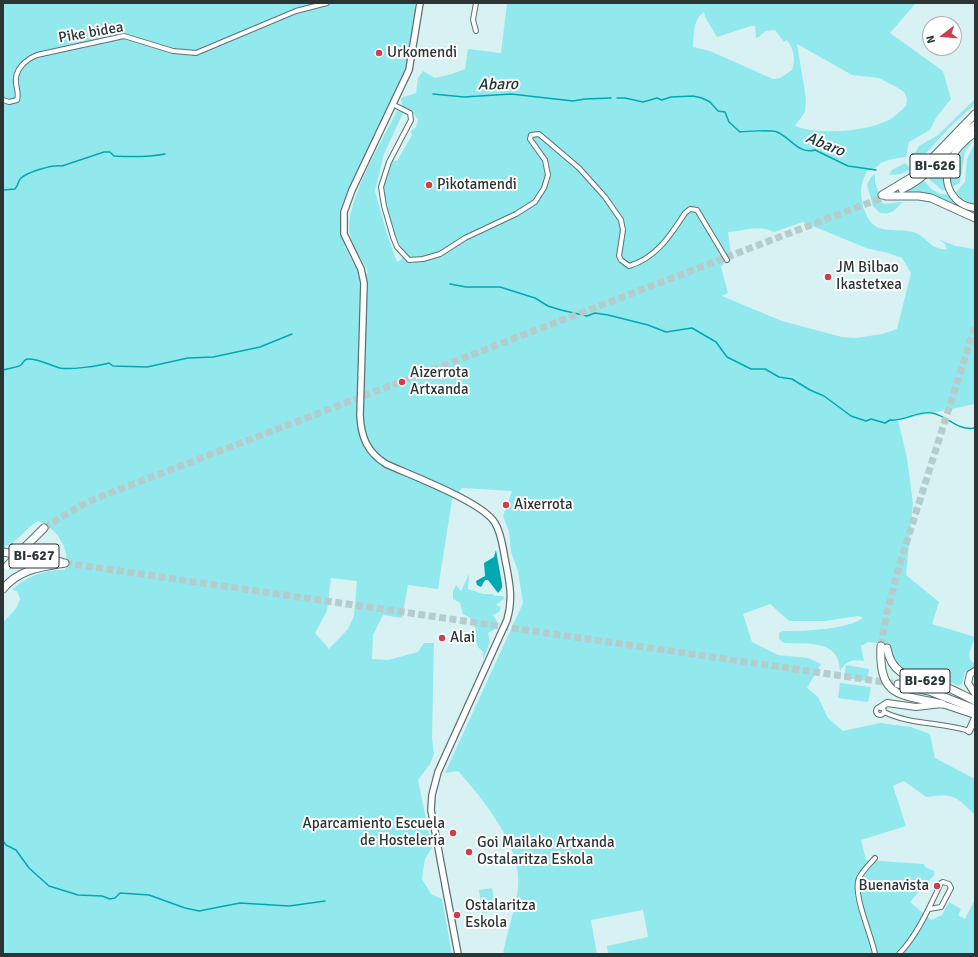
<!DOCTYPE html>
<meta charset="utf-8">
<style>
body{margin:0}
#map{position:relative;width:978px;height:957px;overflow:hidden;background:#d8f2f3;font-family:Signika,sans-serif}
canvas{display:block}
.frame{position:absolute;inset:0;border:4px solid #2b3535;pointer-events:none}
.north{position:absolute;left:922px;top:16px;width:40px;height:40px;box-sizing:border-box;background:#fff;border:1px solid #aaaeae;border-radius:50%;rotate:254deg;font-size:11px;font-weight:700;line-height:16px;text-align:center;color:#2b3535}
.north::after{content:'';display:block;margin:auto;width:14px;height:18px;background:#cf3f4b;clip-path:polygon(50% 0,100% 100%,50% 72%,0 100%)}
</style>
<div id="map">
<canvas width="978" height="957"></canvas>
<div class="frame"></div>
<div class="north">N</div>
</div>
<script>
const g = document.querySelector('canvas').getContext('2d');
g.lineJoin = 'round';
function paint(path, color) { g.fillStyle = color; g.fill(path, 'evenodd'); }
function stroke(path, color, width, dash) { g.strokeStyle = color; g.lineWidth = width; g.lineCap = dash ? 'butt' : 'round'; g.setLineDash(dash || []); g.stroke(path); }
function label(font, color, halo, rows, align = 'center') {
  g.font = font + ' Signika,sans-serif'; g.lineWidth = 4; g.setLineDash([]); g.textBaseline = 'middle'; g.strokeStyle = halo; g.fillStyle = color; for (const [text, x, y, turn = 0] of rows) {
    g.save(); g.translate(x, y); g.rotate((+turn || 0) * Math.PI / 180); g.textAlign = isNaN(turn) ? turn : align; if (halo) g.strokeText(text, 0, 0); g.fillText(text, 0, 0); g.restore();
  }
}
paint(new Path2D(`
 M3,3h413l-10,66 -64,136 -2,22 6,22 14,27 8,-3c-5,-13 -15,-25 -18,-39 -7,-28 33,-95 47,-123l6,2 -19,41 -9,37 12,43 10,28 10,-7c-11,-11 -24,-52 -24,-68 1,-9 6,-18 9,-27l5,1 15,-26 -1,-4 5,-4 2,-7 -6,-9 -10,-5 -1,-8 15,-5 2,-15 5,-7 12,7 17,-4 13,-5 3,-20 33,4 6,-50h409l-26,30 53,38 8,28 -15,19 -6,12 -21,12 -3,15c-8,1 -17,2 -25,6 -5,4 -7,7 -14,8 -3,7 -6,13 -6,21 0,11 6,32 18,36 13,4 23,0 37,5 11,5 17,18 31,16l-3,-6 -6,-4 18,7 19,3v155l-77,16 9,38 6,45 -7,72 33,27 -7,22 43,13 -6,17 1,6 5,4v4l-10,4 -3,12 -4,2c-6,-4 -9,-3 -15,-5 -22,-6 -52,-9 -56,-37l-19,-2 -7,4 3,15c-12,-1 -17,-1 -24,10 -1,-33 -33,-26 -56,-28l-5,-4v-6l4,-2c22,0 62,-1 80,-13l-5,-2 -33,5h-36l-19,-17 -27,10 9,28 26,13 30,3 13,6 -14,24 11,9 10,21 15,13 37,-8 31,4 19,7 5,24 40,21v36c-19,-19 -21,-22 -49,-18l-22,-16 -11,5 13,40 -45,14 5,20 58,4 1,3 9,4v4l-24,27 21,18 11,-5 7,-13 12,7 -3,6 7,4 10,-20v55h-375l8,-1 -1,-7 41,-9 -5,-27 -52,10 6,34h-94c4,-22 12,-44 15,-66 5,-40 -35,-89 -60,-117l-13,2 78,-170 -5,-32 -7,-19 -2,-20 -6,-16 9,-25 -50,-3 -10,12 -14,89 -30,-4 -6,33 -19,-3 -10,20 -1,24 16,1 30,-8 6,-9h10l-2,95 2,16 -4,10 -12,16 14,68 -7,11 -3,20 9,15 11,5 10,55h3h-452v-331l14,-16 3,-8 -3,-8 -5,-1c13,-14 35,-21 53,-20 1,-5 2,-11 1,-16 -2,-14 -15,-29 -28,-33 -13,7 -20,22 -35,26zM704,12l1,5 12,20 34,-11h4l1,12 3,-1 6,-6 10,-1 9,12 3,-2c7,10 9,19 5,30l-12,8 -7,1 -63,-28 -17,-4c1,-13 0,-27 11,-35zM797,44l55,31 27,3 19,10 6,4 3,6 -1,8c-6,5 -11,11 -17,14 -23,12 -70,15 -94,6l10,-14 1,-14zM803,222l63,26 22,5 14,5 9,15 -14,56 -15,5 -26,4 -14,-1 -60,-16 -60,-25 6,-3 -7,-26 10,-12 -3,-23c17,-1 29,-8 46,0zM331,578l26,3 -3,35 -6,13 -19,20 -14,-16 12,-22z
 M975,99v5l-25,23 -35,38 -3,-7 7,-12 19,-11z
 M974,139l-9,13 -5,30 -7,5c-9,-20 8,-35 21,-48z
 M975,143v61l-1,1 -13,-7 -5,-6 9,-10 2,-23z
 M951,153l-8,23 4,14h-5l-13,-11z
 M905,163l6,6 -10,5 -12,1 3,-5z
 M875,174v8l8,22 19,-2c-7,8 -9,13 -22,11l-7,-7 -6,-21 4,-8z
 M923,180c8,8 15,17 27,14l25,17v5l-50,-23h-23z
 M469,574l-1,15 15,5h9l3,2h7l3,2 -9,7 5,2 -2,5 -6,3 4,6 -3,9 -6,3 2,9 -7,18v-8l-5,-5 -4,-10 2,-8 -6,-11 -7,-4 -3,-11 -7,-4v-8l3,-6 5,6z
 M846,665l23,4 -2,12 -23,-3z
 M840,683l31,4 -3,15 -30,-4z
 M492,888l4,23 -14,2 -3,-23z`), '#91e9ee');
paint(new Path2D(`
 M496,550l6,34v4l-4,5 -10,-13h-3l-4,7 -4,-2 -1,-4 9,-5 -1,-13 10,-6z`), '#00a9b0');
stroke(new Path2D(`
 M433,94l31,3 47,-3 62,7 12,-2 26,-1
 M617,98h8l18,4 14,-4 5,2 9,-3 22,-1 9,2 8,4 8,9 7,1 4,10 11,10c7,-1 32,-2 37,0 13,5 22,23 38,18l33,16 28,4
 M3,190l12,-1c3,-3 3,-8 6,-11 7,-6 32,-14 41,-12l42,-14h6l4,4c17,1 35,1 51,-2
 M450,284l16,3h34l35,11 13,8 13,4 26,6 8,-3 13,2 40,10 18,7 26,-4 24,14 11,15 24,12h14l14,8 13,2 18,11 14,6 27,20 15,5 5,-2 14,4 5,-3c13,2 29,-10 42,-7 17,3 24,18 43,15
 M3,370c5,-2 14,-2 18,-5 3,-3 3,-6 7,-6 12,0 21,6 32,9 10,2 39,-2 49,-5l4,3 34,1 41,-9 25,-1 47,-10 32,-13
 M3,841l3,4 10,5 13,18 20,18 29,9 24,1 8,3 5,-1 5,-5 29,2 36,13 14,3 41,-8 49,3 36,-5`), '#00a9b0', 1.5);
stroke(new Path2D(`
 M44,528l34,-21 19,-9 787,-301
 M65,563l833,121
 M881,646l5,-29 13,-51 76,-240`), '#b5cccd', 7, [7, 3.5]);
const street = new Path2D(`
 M476,3l-3,17 3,11
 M3,100l6,2 8,-2c2,-5 0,-11 -1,-16 -2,-14 9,-24 21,-29l87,-19 49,15 23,2 100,-42 31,-8
 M396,106l14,7 1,7 -22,42 -8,25 3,19 9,31 4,10 12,13 14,-1 17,-5 25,-16 51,-24 19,-12 9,-14 4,-13 -3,-15 -15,-21 1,-4 8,-1 40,34 26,29 16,23 2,10 -4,26 2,4 8,6c27,-8 41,-30 56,-53l5,-4 7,1 30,50
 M876 711a4 4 0 1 1 8 0a4 4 0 1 1-8 0Z
 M884,712c27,13 57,10 85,19
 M875,858c-5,6 -12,12 -16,20 -7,16 13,58 16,76
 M899,954c19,-20 30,-46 42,-71l2,-1 6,2 2,4 -10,19 -12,2`);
const secondary = new Path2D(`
 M420,3l-11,67 -57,120 -8,22v22l17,35 3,14 -4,132c1,22 7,37 26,49 24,11 97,38 109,59 7,11 8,27 11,41 4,20 7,36 1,56l-69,152 -6,23 -1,15 27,144`);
const primary = new Path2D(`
 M975,133c-10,7 -22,19 -26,31 -7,21 4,41 26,44
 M975,671l-5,3 -2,9 7,11
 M881,707l6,-4 29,4 26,-3 33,11
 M969,731l6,-13`);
const highway = new Path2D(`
 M902,189c31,-14 46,-44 73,-64
 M882,195l35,-21 58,-60
 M886,196h33l12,2 44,20
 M27,545l17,-17
 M3,552l58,10
 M3,589c16,-20 39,-22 62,-26
 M881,646c-3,53 20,48 61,58
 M887,648c5,30 27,29 51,36 13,4 25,11 37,17
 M898,684l31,7 46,18`);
stroke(street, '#5b7173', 6);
stroke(secondary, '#5b7173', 8);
stroke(primary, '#5b7173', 8);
stroke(highway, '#5b7173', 9);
stroke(street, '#fff', 4);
stroke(secondary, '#fff', 5.5);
stroke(primary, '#fff', 6);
stroke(highway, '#fff', 7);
const highwayBridge = new Path2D(`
 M7,566l20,-21`);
stroke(highwayBridge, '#5b7173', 9, []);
stroke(highwayBridge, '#fff', 7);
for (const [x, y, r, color] of [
 [379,53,4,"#cf3f4b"],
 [429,185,4,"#cf3f4b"],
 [828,277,4,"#cf3f4b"],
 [402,382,4,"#cf3f4b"],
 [506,505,4,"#cf3f4b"],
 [442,638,4,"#cf3f4b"],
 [453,833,4,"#cf3f4b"],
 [469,852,4,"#cf3f4b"],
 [937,886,4,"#cf3f4b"],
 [457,915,4,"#cf3f4b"]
]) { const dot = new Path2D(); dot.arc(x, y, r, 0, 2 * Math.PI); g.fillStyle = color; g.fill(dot); stroke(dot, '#fff', 1.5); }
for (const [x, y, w] of [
 [935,166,50],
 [34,556,50],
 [925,681,50]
]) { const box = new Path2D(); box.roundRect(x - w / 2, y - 12, w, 24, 3); g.fillStyle = '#fff'; g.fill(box); stroke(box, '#2b3535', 1); }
label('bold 14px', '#2b3535', null, [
 ["BI-626",935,166],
 ["BI-627",34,556],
 ["BI-629",925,681]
]);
label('15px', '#2b3535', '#fff', [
 ["Pike bidea",91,33,-10]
]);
label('15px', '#2b3535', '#fff', [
 ["Urkomendi",387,53],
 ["Pikotamendi",437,185],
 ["JM Bilbao",836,268],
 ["Ikastetxea",836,285],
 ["Aizerrota",410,373],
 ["Artxanda",410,390],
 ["Aixerrota",514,505],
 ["Alai",450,638],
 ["Aparcamiento Escuela",445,824,"right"],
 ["de Hostelería",445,841,"right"],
 ["Goi Mailako Artxanda",477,843],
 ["Ostalaritza Eskola",477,860],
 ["Buenavista",929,886,"right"],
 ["Ostalaritza",465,906],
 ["Eskola",465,923]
], 'left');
label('italic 16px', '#1d3435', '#fff', [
 ["Abaro",498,85,-1],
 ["Abaro",825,145,22]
]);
</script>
